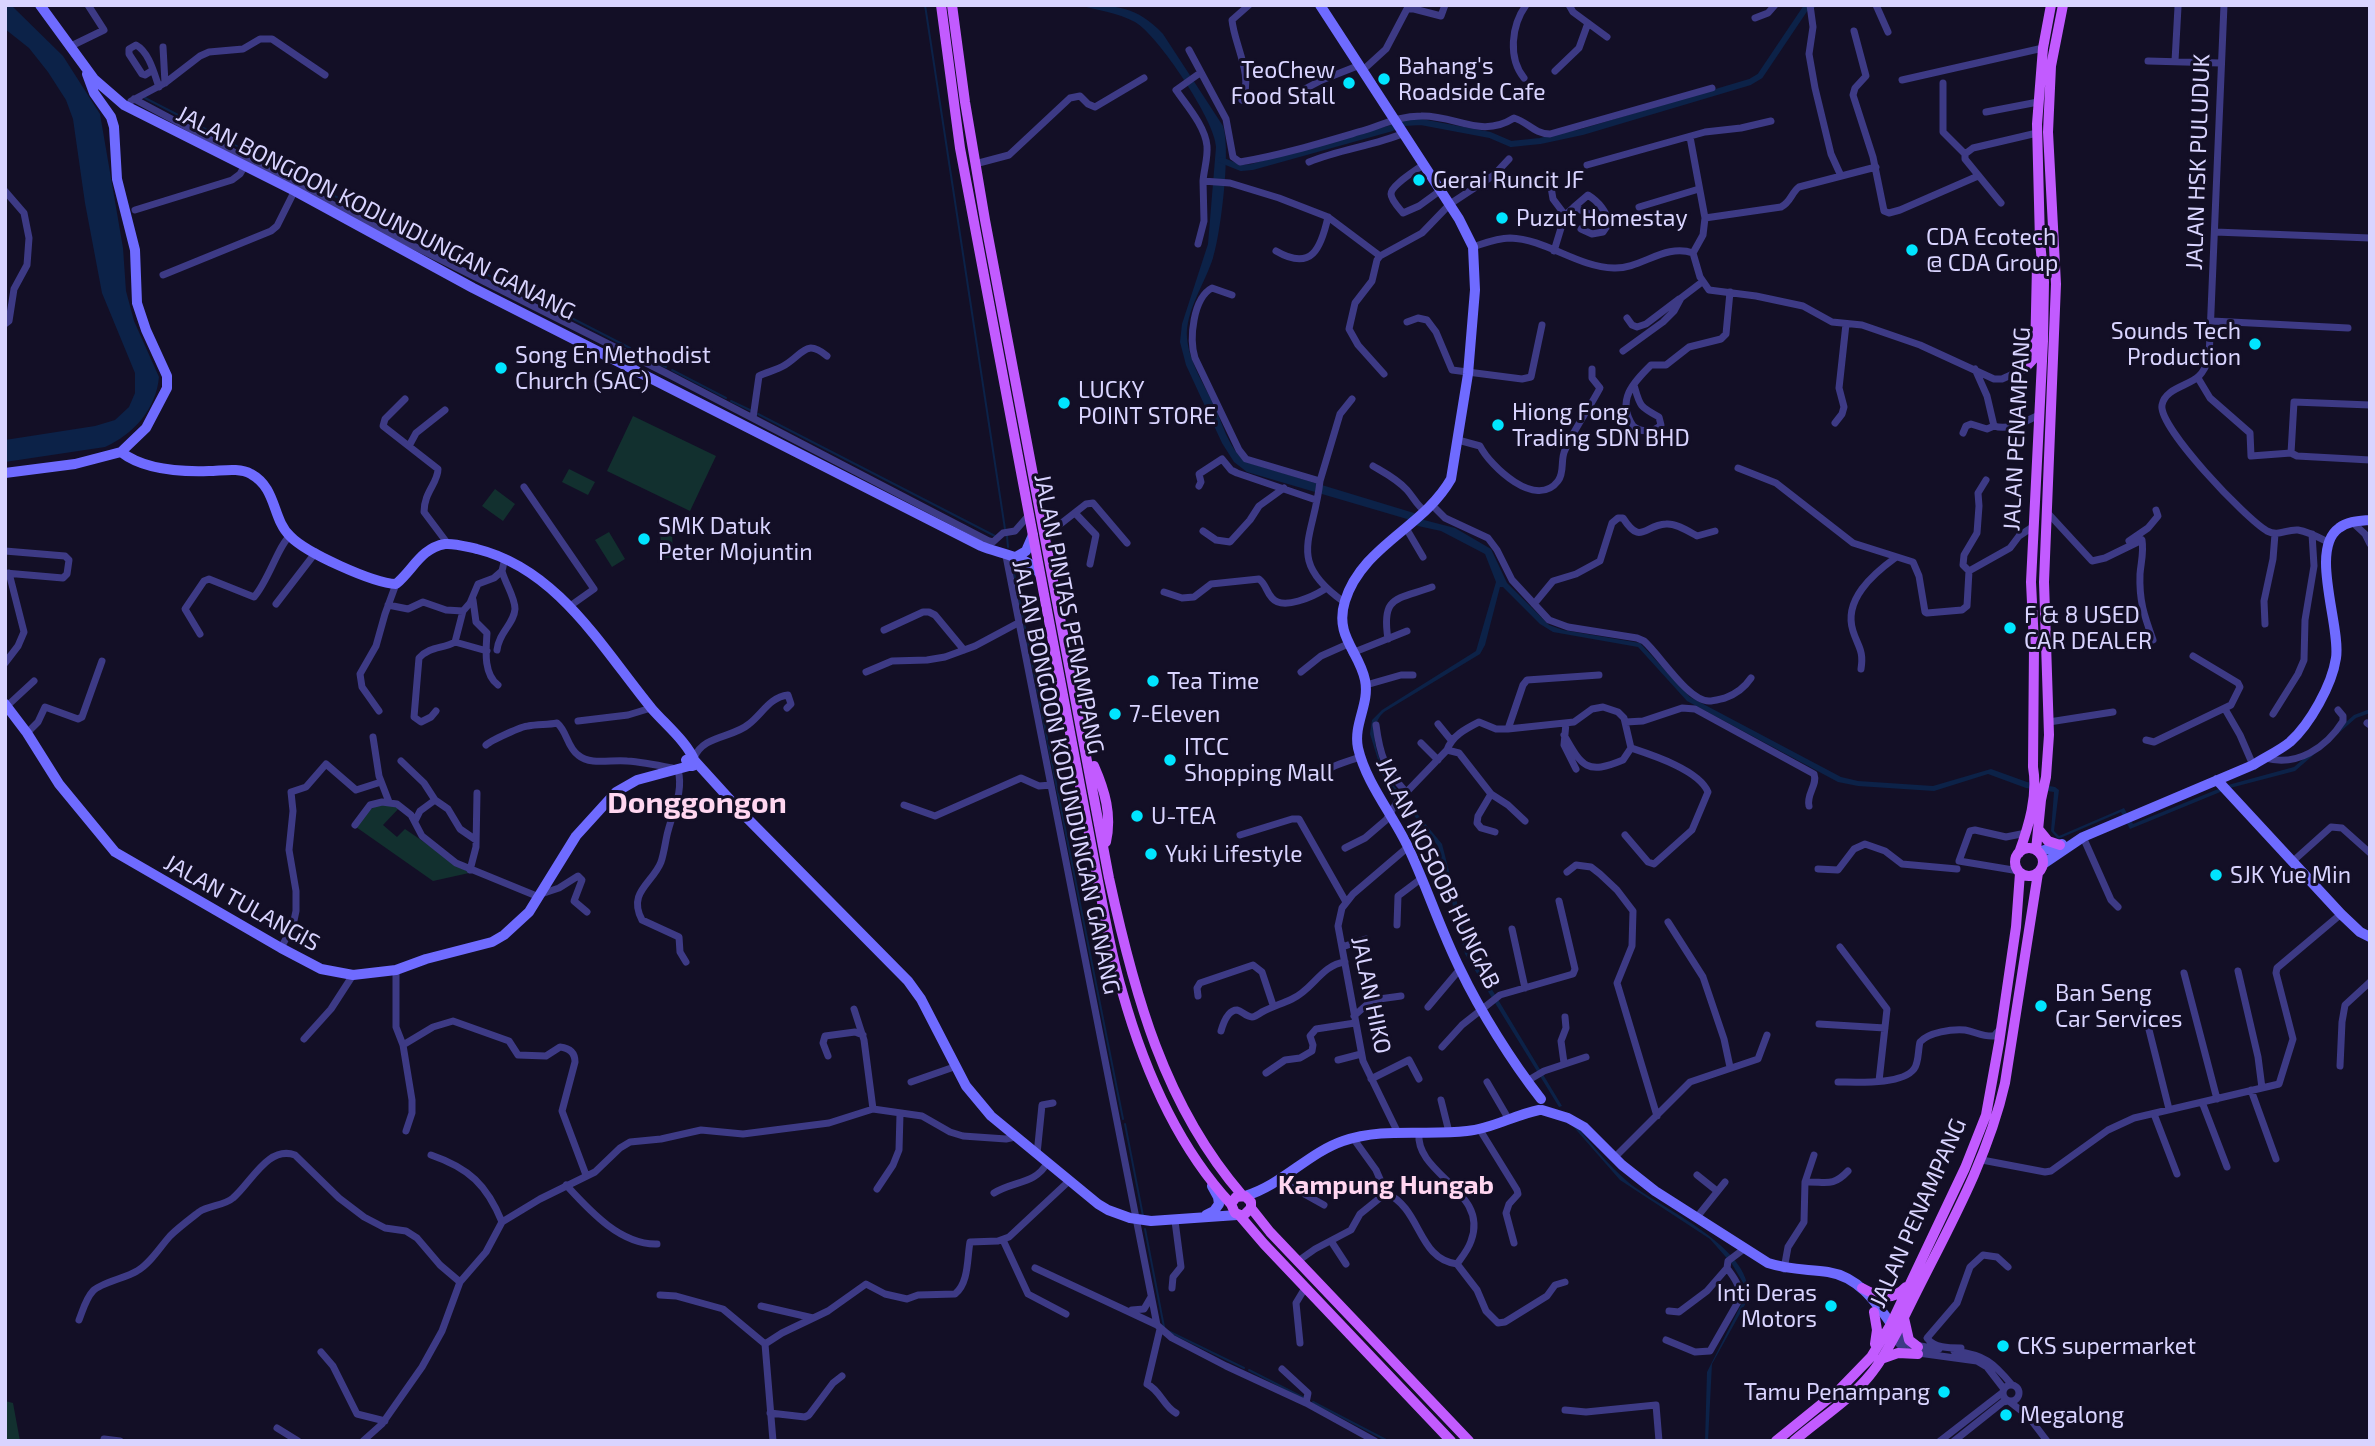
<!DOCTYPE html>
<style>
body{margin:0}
#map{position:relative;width:2375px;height:1446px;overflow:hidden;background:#130f26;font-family:"Exo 2",sans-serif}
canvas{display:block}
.frame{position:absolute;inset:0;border:7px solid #d9d4ff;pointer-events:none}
</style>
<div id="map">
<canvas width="2375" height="1446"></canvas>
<div class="frame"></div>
</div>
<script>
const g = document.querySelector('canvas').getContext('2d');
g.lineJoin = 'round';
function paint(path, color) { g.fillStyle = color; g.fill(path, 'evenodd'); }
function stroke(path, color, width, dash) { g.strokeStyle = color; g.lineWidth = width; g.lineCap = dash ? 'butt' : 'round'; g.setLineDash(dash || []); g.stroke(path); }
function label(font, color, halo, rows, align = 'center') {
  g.font = font + ' "Exo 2",sans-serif'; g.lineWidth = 6; g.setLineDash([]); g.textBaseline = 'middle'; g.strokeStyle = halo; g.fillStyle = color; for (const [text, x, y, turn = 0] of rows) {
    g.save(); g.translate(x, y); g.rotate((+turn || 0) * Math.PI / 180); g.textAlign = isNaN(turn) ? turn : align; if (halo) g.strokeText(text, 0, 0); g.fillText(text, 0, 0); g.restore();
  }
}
paint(new Path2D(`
 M633,416l83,40 -26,55 -83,-40z
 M569,469l26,13 -7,13 -26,-13z
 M495,489l20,15 -12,17 -21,-15z
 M660,531h12l1,26 -11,1z
 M609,532l16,27 -13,8 -17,-27z
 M380,804l20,3 -17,18 14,12 8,-8 64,44 -36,8 -77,-54 9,-15z
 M5,1401l8,2 7,38h-15z`), '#12302f');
paint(new Path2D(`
 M5,5h6l52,51 37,58 23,134 3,43 8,30 25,56c-3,32 -25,57 -54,70l-100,15v-22l90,-14 20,-6 14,-13 6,-14v-20l-33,-80 -17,-90 -12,-84 -7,-19 -18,-28 -19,-24 -24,-19z
 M1078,5c37,0 59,1 85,29l60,92c8,23 -2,107 -10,132 -8,25 -28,54 -26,80 2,24 18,48 28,69 8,19 15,43 31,55l168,51 10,7 31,8 36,21 16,34 42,42 14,5 77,13 50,54 151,80 17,4 75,5 58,-17 36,13 28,5 4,3 -5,41 5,5 65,-28 9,16 95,-39 66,-18 60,-52 16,-6v4l-14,5 -61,53 -65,17 -100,41 -9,-17 -63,27 -7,-8 3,-39 -28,-4 -38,-14 -54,17 -76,-5 -20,-4 -151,-81 -49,-54 -85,-15 -13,-8 -37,-37h-3l-15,58 -5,9 -96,58c-19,17 -5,50 6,69l52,63 28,109 92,153 -3,1 -94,-153 -27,-108 -55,-70 -13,-42 2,-14 10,-10 94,-59 20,-69 -11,-28 -44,-23 -23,-5 -11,-7 -160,-47 -13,-10 -12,-19 -36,-78 -6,-23 2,-18 26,-80 8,-97c0,-25 -58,-112 -81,-125 -16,-9 -38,-12 -57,-17z
 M1573,1122c18,21 34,42 55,60 30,25 132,68 119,119l-35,63 -4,77h-3l2,-69 37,-73 1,-13 -13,-22 -22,-25 -90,-59 -49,-56z`), '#0c2248');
stroke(new Path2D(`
 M925,5l80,524
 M145,98l74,38
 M235,145l9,5
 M249,152l183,94
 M441,251l189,97
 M635,351l31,16
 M672,370l54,28
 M731,401l21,10
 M758,414l237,122
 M1007,536l1,11
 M1013,568l110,551
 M1125,1124l18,92
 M1145,1229l19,98
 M1168,1331l76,37
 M1249,1370l55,28
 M1313,1402l75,39`), '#0c2248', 2);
stroke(new Path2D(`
 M1221,160l20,8 11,-1 140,-39 12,-5 17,-1 69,13 21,9 29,-3 42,-9 168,-50 10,-6 45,-67 7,-3`), '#0c2248', 6);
stroke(new Path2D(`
 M1569,5l4,7 34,25
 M1810,5l3,22 -4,27 6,34 16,66 10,22
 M1876,5l12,27
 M2224,5l-15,353c-2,6 -5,13 -10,18 -10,10 -34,12 -37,29 -4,22 84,114 105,126 12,6 19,-2 31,-1 11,2 20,7 30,12
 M1755,18l13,-5 7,-8
 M1854,31l12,45 -11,12 -2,7 20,62 11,54 5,2 11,-3 78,-34
 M69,47l35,-17 -16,-25
 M163,47l2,36
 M1189,50l37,69 7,38 7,5c42,-7 84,-20 125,-32 19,-6 35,-14 56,-14 35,-1 60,23 93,2 14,4 20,16 36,16l162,-46
 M2148,61l72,2
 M2175,61l3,-54
 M153,70l-8,5 -3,-1 -13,-20v-5l7,-4c13,7 18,28 23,42
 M1363,70l23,-21 21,-40h7l27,7 4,-11
 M1555,71l24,-23 9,-25
 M1200,73l-24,17c11,16 29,36 31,56 1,12 -3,23 -4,35l27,2 49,15 49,19 52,39
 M1524,78c-16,-20 -13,-52 2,-73
 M1902,80l141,-32
 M1943,83v49l22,22
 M1299,92l23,-12 38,-15
 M134,99l226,120 306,154 323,168 4,1 10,-9 12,-2 14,-16
 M1242,100c12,-24 -8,-56 -10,-80l17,-15
 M131,101l34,-18 35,-27 9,-4 34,-3 17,-10h12l53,36
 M1986,112l52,-10
 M1690,137l15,81 -2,17 -10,18
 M1965,154l8,-6 64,-15
 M1965,154v5l36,44
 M1309,162c31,-13 65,-16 95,-29
 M975,164l34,-9 61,-57 10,-2 8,8 7,3 49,-29
 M1424,164c-7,6 -33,21 -33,30 0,6 8,14 12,19l16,-7 22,-16
 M1587,165l118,-33 36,-4 30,-7
 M1551,187l2,12 12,16
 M5,191l19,22 5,25 -2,27 -13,24 -5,32 -4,3
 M1574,207l14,-12c11,7 18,15 21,28l-6,9 -11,2 -11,-5
 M1639,207l60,-18
 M135,210l97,-30 8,-6 7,-12
 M1705,218l76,-11c10,-5 10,-14 18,-20l77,-20
 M2215,232l155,6
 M1198,244l6,-23 -1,-40
 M1473,247c12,-4 24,-9 37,-9 36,1 67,29 104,30 27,1 51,-25 79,-15
 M1276,251c36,21 45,-3 52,-34
 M1554,251l11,-36 9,-8 35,16 13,-2
 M1693,253l7,24 9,13 47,6 47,10 29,16 30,3 58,20 74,34h8l22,-10
 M163,275l108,-44 6,-5 19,-38
 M1232,295l-20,-7c-19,10 -23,51 -17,70l44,92 7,9 74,22c-6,58 -35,79 24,121
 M1627,318l5,7 5,2 9,-3 33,-25
 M2212,321l136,7
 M1407,322l11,-4 9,2 9,12 16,38 70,9 9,-2 11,-52
 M1623,351l40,-29 11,-11 7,-13 21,-16
 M1975,369l12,27 7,30c15,5 32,-5 45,-11
 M1384,374l-26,-29 -9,-16 6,-26 17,-22 5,-21 3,-4 42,-23 28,-29 44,-29 15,-16
 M2198,378l12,20 40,35 1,23 40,-3 6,3 73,4
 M1634,385c6,21 5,21 25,32l2,8c-7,7 -20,8 -28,1 -17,-26 0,-43 18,-61h15l23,-18 32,-8 5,-5 4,-42
 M405,399l-20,20 -2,7 55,43c0,14 -14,23 -14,43l24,32
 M753,418l6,-42c8,-4 18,-6 26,-11 19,-12 21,-26 42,-9
 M1835,423l7,-9 2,-7 -5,-19 7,-64
 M1963,433l3,-7 5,-2 16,5 7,-3
 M1458,440l22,6c10,20 56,64 78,35 7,-9 2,-21 7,-31 9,-21 24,-41 35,-62l-8,-10v-9
 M409,446l7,-13 29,-23
 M2291,453l3,-51 76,3
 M1373,466c12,7 24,13 34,24 7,8 10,16 19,22
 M1738,468l38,15 77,60 60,19 6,14 6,36 2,1 35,-3 5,-4 2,-35 41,-23 9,-12 15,-10
 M1320,481l20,-67 12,-15
 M1199,486l2,-4 -2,-8 23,-15 9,11 6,3 79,27
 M524,487l70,102 -24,17
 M1432,505l13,13 43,20 9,12 15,30 37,40 19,7 69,11 7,3c16,14 44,60 65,60 5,0 11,-2 16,-3 11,-4 20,-11 26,-20
 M2046,511l46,50 13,-3 37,-18c2,12 -1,22 -2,34 -1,27 4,41 13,66
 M1075,513l21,22 -6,29
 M2352,522l13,12 5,10
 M1406,528l17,29
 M1203,531l13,9 14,2 20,-22 9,-14 25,-18
 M1045,536l41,-32 7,-1 34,40
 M2129,541l19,-13 10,-12 -2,-6
 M5,551l60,5 4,4 -2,14 -4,4 -58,-5
 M1006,556l151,769 15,13 54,28 80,37 69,38
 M1969,571l-6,-6 1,-10 13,-22 2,-27 -1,-13 8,-13
 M1164,592l18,6 12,-1 17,-13 48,-5c7,5 7,13 13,19 11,13 42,-2 53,-9
 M473,600l3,22 11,11c-1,16 -4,41 11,52
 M276,604l40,-52
 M1534,604l19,-23 23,-7 24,-13 12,-38 6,-5h5c18,28 21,7 43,6 10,-1 22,7 31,12l18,-5
 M388,605l20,4 15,-7 23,8 17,1 7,-8 8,-19 16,-6 8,-7 3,-13
 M2265,624l-1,-23 9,-42 2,-25
 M884,630l39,-18h6l6,3 29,35
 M200,634l-15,-25 19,-28 5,-2 45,18c14,-15 25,-53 36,-61
 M1388,639c-7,-44 9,-39 44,-52
 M455,642l8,-31
 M497,650c2,-18 17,-26 18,-41 0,-12 -10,-26 -13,-38
 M1352,653l55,-22
 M5,663l13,-17 6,-14 -15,-59
 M1861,669c3,-19 -3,-22 -8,-38 -10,-31 20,-57 42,-73
 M866,672l26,-11 35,-1 18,-3 30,-11 43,-23
 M1301,672l20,-16 27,-12
 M1366,685l35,-10h12
 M7,706l27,-25
 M2225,709l15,26 13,30
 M379,711l-17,-24 -2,-13 16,-28 9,-32 11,-30
 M436,711l-5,6 -10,5 -7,-5 5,-59c11,-12 24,-9 36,-16l32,9
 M2273,714l25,-40 6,-14 1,-40 9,-54 -2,-32
 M578,721l50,-6 23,-7
 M1626,722l17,-1 39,-13 13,1 119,65c4,11 -8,20 -5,32
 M2049,722l64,-10
 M1566,723l-2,22 12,24
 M2367,723l3,2
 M1438,724l13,16
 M1376,725c4,31 9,44 30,67
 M1508,729l15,-44 4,-5 72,-5
 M27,733l11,-11 7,-15 33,12 4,-2 20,-56
 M1564,735c18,32 23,40 59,25l8,-12
 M373,737l6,39 10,26
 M2146,740l8,2 77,-37 9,-18 -2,-4 -45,-27
 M1421,743l17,17
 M486,745c4,-4 36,-19 42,-19 10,-2 20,-1 29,-3 10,8 10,24 21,32 13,11 34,4 49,6 15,1 30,4 45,7
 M1447,750l12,3 32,41 17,11 17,16
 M694,758c9,-23 39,-20 55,-34 13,-10 21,-27 39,-29l3,9 -4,4
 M2265,758c32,9 61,-10 78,-37v-5l-5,-6
 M401,761l23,22 11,17 13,9 12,20 16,11
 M678,770c6,22 -6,43 -11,65 -2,9 -3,18 -6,27 -8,21 -34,30 -19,58l37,17 1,15 6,10
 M1319,778c7,-12 28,-16 41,-21
 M1491,794l-13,22 -1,7 4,5 14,4
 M904,805l31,11 86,-38 18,8 12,-1
 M415,821l5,-10 15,-11
 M355,825l15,-20 12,-3 15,2 14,11 11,21 34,27 83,34
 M1240,835l52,-16h7l47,83
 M2083,837l28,63 7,7
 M1345,848l20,-10 21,-18 11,-18 50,-52c5,-14 18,-21 32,-28l17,7h12l66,-7 18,-13 11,-2 15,5 6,6 7,30c21,7 68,22 77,44l-16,38 -38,34 -6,-2 -23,-27
 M2292,862l39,-35 11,1 28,25
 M1818,869l20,1 16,-21 11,-5 20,7 17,13 55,5
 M470,870l6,-23 1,-54
 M2019,871l-60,-10 11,-30 5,-1 31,7 20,-4
 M1567,872l9,-7 15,2 9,7 17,16 16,21 -1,35 -15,37 40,133
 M541,894l18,-6 19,-12 4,4 -8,21 13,11
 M1668,922l35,55 21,62 6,28
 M1397,925l1,-29 24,-18
 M1512,929l13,59
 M1342,947l24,-8
 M1840,947l47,62 -8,72
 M281,948l12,-23 3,-14v-20l-7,-41 4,-39 -2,-19 15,-5 20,-23 30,26 25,-8
 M396,970v57l7,18 9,55v13l-6,18
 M2238,971l20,86 4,31
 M2184,973l33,126
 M2140,994l29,115
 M1198,996l-1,-8 3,-5 53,-18 9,7 11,33
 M1428,1007l32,-38
 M854,1009l10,31 9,69
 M1354,1016l18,-16 29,-4
 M1819,1024l66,4
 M1221,1031c2,-7 7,-21 16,-21 5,1 9,7 15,7 2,0 7,-3 10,-5 10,-5 19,-8 30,-13 21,-9 29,-34 53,-37
 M304,1039l27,-30 22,-34
 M403,1045l30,-18 20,-6 56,20 9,14 28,1 14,-9c9,1 15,5 15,15l-13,49 24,64
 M1442,1047l20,-22 38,-30 73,-21 2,-5 -16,-68
 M828,1056l-5,-13 2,-7 30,-4 8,3
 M1338,1060l23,-6
 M1564,1063l-3,-22 5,-13 -1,-11
 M2340,1066l2,-44 3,-17 25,-23
 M1266,1073l19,-13 15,-2 12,-7 1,-6 -3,-9 6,-7 39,-6
 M1371,1079l38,-19 10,19
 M1527,1081l17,-10 42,-14
 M911,1082l43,-15
 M1487,1082l21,36
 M1838,1082c19,0 64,3 76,-13 5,-6 4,-20 6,-27 9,-10 32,-13 45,-12 11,2 18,7 29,6l6,-7
 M2251,1090l25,69
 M1441,1100l8,32
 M2202,1102l25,65
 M2154,1114l23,60
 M1480,1130l37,60 1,4 -9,10 -3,9 8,30
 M1398,1133l-35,-72 -25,-135 4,-18 11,-14 55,-47
 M1419,1133c-4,42 71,58 52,108 -3,9 -9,16 -14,23
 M1353,1138l23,32 10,23
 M1037,1154l5,-49 11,-2
 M431,1155c38,13 56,30 71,67
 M1614,1158l76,-76 68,-23 9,-24
 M1982,1160l63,12 6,-1 57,-41 26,-12 145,-34 14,-45 -17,-66 1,-5 64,-54
 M1697,1175l20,16
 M1282,1178l8,8 34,19
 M1805,1182c20,-1 27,6 43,-11
 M566,1185c23,25 54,60 91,59
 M877,1189l16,-24 6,-15 1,-36
 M994,1193c19,-12 42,-9 53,-30
 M1697,1217l28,-35
 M1003,1240l25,54 38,20
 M1331,1241l15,23
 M1298,1261l17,-12 36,-19 9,-16 26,-21c36,16 31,66 71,71
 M1457,1264l20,26 9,21 12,12 7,-1 42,-26 8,-11 10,-3
 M1035,1268l122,57
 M1784,1269l4,-22 16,-25 1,-40 9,-27
 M1172,1288l1,-11 8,-10 -6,-46
 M660,1295l16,1 47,13 42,35
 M761,1306l52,12
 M1132,1310l12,-1 7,-12
 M1669,1311l10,1 28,-21 20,-23
 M79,1320c4,-10 7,-22 14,-29 7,-8 33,-13 44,-20 13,-7 23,-24 33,-35 8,-8 20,-17 29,-24 10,-7 25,-6 34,-14 18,-15 35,-53 62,-43l44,43 25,19 21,11 21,3 11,7 23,27 20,17
 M1160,1329l-13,55c13,6 17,23 29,29
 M1897,1332l11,12 31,5
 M1894,1338l10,12 7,2 66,9 10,6 17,22
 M1666,1340l29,12 15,-1 28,-49c4,-15 -3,-23 -11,-34l1,-7 16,-12
 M1300,1343l-4,-40 9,-15
 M765,1344l17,-11 46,-22 38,-27 19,10 22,5 11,-4 37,-1c14,-11 12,-36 15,-52l28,-1 11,-4 60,-56
 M765,1344l8,97
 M1961,1348c-12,0 -27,0 -34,-10l30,-35 13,-36 13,-12 14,2 11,10
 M1954,1351c31,4 39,11 58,34
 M321,1352l12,14 24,48 28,7
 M1282,1369l26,24 -2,10
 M2003 1393a8 8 0 1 1 16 0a8 8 0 1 1-16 0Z
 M2010,1402l18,14 19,25
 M1565,1410l21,2 70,-7 3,36
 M770,1413l35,4 4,-2 24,-32 9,-7
 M277,1428l21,13
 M104,1439l16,2
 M363,1441l19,-17 40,-57 20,-36 18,-49 26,-30 16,-30 38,-23 55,-27 25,-24 10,-6 31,-3 40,-9 42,4 86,-11 44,-14 49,7 28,16 13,4 43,3 9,-2
 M1940,1441l62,-48
 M1954,1441l49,-39 5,-1`), '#3d3a85', 7);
stroke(new Path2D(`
 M40,5l54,74 30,26 171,86 178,97 508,258c16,7 51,12 58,27
 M1320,5l139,214 14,28 2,43 -7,84 -17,105c-28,49 -89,67 -106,122 -11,35 14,50 20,79 5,24 -12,44 -7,68 8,35 35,67 50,99 19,40 32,82 52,122 20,42 52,93 81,130
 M121,452c23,18 59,20 88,19 12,0 30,-4 42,3 26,14 21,45 39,62 16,17 83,47 106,48 17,-14 25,-36 49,-40 10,-1 22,3 32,5 81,20 125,99 175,160 14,16 36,34 43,53l-2,4h-4l-3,-6 6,-3
 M5,473l70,-9 46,-12 25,-24 21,-40v-12l-21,-46 -9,-27 -2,-53 -18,-71 -3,-52 -3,-10 -17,-24 -7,-19
 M1014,558l12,-7 7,-16
 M5,704l22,29 32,51 56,68 166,96 40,21 32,6 43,-5 30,-11 66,-17 12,-7 25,-23 47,-76 40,-44 21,-12 52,-14
 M695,761l50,55 163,165 13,18 45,87 25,30 107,88 10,6 22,8 21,3 86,-6
 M2217,780l124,134 19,18 10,5
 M2039,852l23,-8
 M2043,864l40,-27 170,-72c12,-8 26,-14 37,-23 20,-18 42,-57 46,-84 5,-32 -27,-109 3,-130 9,-7 20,-7 31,-8
 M1542,1110l26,8 16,9 38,38 33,26 113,72c21,7 39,6 60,9 32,5 49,32 66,56
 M1245,1196c37,-11 63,-43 98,-55 40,-14 82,-5 124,-10 25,-2 47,-16 72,-21
 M1206,1215l8,-4 5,-7 -1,-7 -6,-11`), '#6f6bff', 10);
stroke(new Path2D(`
 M941,5l19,143 138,733c7,36 13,74 24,110 21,75 55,155 109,213l4,9 8,3 8,-8v-6l-6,-6 -9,1 -5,7
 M952,5l13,97 20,118 124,658c25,115 55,227 133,317
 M2024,369l11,-12 2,-92
 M1094,766c11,25 18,49 12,76
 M2039,830l9,11 12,4
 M2015 862a14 14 0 1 1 28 0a14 14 0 1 1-28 0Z
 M2036,850l5,-50 5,-23 3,-42 -5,-153 12,-298 -8,-152 3,-66 12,-61
 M2019,853c10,-28 19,-57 14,-86l1,-122 -3,-63 12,-241 1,-59 -4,-40 -3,-118 6,-76 8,-43
 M1251,1208l19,24 199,209
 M1240,1216l24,28 187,197
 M1862,1288c16,9 30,14 44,-1
 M1874,1312l3,18 -2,14
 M1904,1318l5,22 9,7
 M1881,1359l17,-6 20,1
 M1776,1441l63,-51 32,-33 20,-33 74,-156 21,-53 13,-72 17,-116 4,-54
 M1794,1441c25,-22 55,-40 76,-66 11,-13 19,-28 27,-43 38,-82 88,-160 108,-249l33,-210`), '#c25bff', 10);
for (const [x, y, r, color] of [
 [1384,79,7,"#00e5ff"],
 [1349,83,7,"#00e5ff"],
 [1419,180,7,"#00e5ff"],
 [1502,218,7,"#00e5ff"],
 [1912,250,7,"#00e5ff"],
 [2255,344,7,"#00e5ff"],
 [501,368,7,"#00e5ff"],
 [1064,403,7,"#00e5ff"],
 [1498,425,7,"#00e5ff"],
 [644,539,7,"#00e5ff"],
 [2010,628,7,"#00e5ff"],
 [1153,681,7,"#00e5ff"],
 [1115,714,7,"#00e5ff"],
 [1170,760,7,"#00e5ff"],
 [1137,816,7,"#00e5ff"],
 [1151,854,7,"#00e5ff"],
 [2216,875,7,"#00e5ff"],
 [2041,1006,7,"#00e5ff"],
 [1831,1306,7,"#00e5ff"],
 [2003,1346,7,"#00e5ff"],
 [1944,1392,7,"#00e5ff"],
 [2006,1415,7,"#00e5ff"]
]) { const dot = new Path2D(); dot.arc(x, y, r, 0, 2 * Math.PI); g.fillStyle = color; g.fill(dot); stroke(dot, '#130f26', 2.5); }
label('23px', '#d9d4ff', '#130f26', [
 ["Bahang's",1398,66],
 ["Roadside Cafe",1398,92],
 ["TeoChew",1335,70,"right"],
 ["Food Stall",1335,96,"right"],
 ["Gerai Runcit JF",1433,180],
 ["Puzut Homestay",1516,218],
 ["CDA Ecotech",1926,237],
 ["@ CDA Group",1926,263],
 ["Sounds Tech",2241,331,"right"],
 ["Production",2241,357,"right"],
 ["Song En Methodist",515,355],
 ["Church (SAC)",515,381],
 ["LUCKY",1078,390],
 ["POINT STORE",1078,416],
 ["Hiong Fong",1512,412],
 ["Trading SDN BHD",1512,438],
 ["SMK Datuk",658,526],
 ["Peter Mojuntin",658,552],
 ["F & 8 USED",2024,615],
 ["CAR DEALER",2024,641],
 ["Tea Time",1167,681],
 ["7-Eleven",1129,714],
 ["ITCC",1184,747],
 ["Shopping Mall",1184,773],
 ["U-TEA",1151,816],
 ["Yuki Lifestyle",1165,854],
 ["SJK Yue Min",2230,875],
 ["Ban Seng",2055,993],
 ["Car Services",2055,1019],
 ["Inti Deras",1817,1293,"right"],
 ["Motors",1817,1319,"right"],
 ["CKS supermarket",2017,1346],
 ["Tamu Penampang",1930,1392,"right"],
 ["Megalong",2020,1415]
], 'left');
label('23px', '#d9d4ff', '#130f26', [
 ["JALAN HSK PULUDUK",2198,162,-88],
 ["JALAN BONGOON KODUNDUNGAN GANANG",376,213,27],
 ["JALAN PENAMPANG",2017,429,-87],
 ["JALAN PINTAS PENAMPANG",1069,614,79],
 ["JALAN BONGOON KODUNDUNGAN GANANG",1066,777,78],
 ["JALAN NOSOOB HUNGAB",1438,873,64],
 ["JALAN TULANGIS",242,903,29],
 ["JALAN HIKO",1371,995,78],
 ["JALAN PENAMPANG",1918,1213,-66]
]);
label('bold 26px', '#ffd6f0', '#130f26', [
 ["Kampung Hungab",1386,1185]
]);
label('bold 30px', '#ffd6f0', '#130f26', [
 ["Donggongon",697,803]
]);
</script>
